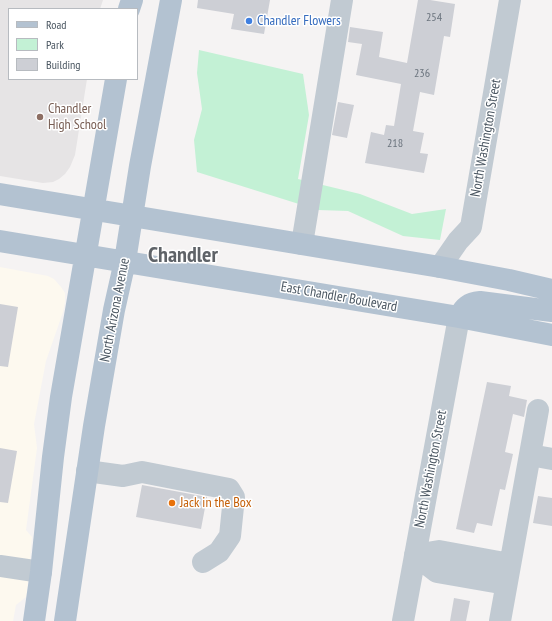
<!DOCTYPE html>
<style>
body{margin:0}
#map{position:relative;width:552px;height:621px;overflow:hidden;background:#f5f3f3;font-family:"PT Sans Narrow",sans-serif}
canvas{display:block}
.legend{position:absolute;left:8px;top:8px;width:130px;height:72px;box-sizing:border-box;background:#fff;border:1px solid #b7bbc0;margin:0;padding:5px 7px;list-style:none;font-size:12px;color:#4a5661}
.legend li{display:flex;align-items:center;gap:8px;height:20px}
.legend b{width:20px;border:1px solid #b7bbc0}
</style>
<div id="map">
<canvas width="552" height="621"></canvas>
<ul class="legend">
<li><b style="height:5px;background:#b3c2d1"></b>Road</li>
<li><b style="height:11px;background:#c3f1d5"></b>Park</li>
<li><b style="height:11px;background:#cdcfd5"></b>Building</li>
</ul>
</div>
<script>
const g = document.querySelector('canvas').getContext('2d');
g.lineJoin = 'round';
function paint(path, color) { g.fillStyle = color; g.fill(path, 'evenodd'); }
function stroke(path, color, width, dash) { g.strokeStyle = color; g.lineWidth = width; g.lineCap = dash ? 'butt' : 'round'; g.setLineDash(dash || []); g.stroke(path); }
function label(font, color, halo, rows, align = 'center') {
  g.font = font + ' "PT Sans Narrow",sans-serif'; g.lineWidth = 3; g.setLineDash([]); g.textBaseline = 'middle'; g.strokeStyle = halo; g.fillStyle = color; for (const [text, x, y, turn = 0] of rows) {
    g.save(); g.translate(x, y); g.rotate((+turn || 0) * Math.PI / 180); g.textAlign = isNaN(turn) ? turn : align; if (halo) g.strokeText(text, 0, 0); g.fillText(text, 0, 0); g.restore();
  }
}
paint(new Path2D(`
 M0,267l48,9 6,3 7,8 4,6v9l-2,10 -17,49 -12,63 3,24 -11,82 6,7 -5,55 -1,5 -10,8 -3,16h-13z`), '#fdf9ef');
paint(new Path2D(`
 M0,0h103l-3,9h-91v70h78l-12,76 -5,12 -5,7 -6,5 -6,3 -10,1 -43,-7z`), '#e6e4e5');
paint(new Path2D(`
 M199,50l104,24 6,41 -11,64 62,15 52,20 34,-5 -6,31 -37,-4 -55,-25 -30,-1 -121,-38 -3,-32 8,-31 -5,-36z`), '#c3f1d5');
paint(new Path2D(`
 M198,0h72l-6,34 -33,-5 3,-15 -37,-6z
 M418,0h12l25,4 -5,33 -6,-1 -10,59 -14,-3 -7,39 11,2 -4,20 8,1 -4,19 -59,-10 6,-31 13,3 2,-10 8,1 7,-42 -45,-9 6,-31 -14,-2 2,-15 33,5 -4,25 28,6z
 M338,102l16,3 -7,33 -15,-3z
 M0,304l18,3 -10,60 -8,-1z
 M487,382l24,4 -2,10 18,4 -3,17 -11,-3 -8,38 8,2 -8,36 -5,-1 -8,37 -15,-3 -3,10 -18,-4z
 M0,448l17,3 -9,52 -8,-1z
 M142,485l65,12 -6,32 -65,-12z
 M538,496l14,2v28l-19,-3z
 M454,598l16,3 -4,20h-16z`), '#cdcfd5');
stroke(new Path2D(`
 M302,244l40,-244
 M440,267l18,-26 13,-14 39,-227
 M530,455l22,4
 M87,471l36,5 19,-4 87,17 5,8 -4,39 -11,16 -16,10
 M415,555l22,17 69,12
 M415,555l24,-4 71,13
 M0,566l41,6
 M403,621l56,-304
 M500,621l38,-211`), '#c1cad2', 22);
stroke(new Path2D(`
 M129,9l3,-9
 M0,194l440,73 69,13 43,10
 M0,241l459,76 93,18
 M459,317c5,-10 10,-14 21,-15l72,9
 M34,621l7,-49 12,-115 8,-60 55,-318
 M65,621l29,-195 20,-116 11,-49 15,-95 31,-166`), '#b3c2d1', 22);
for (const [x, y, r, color] of [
 [249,21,4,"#3f7fe0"],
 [40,117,4,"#8d6e63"],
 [172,503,4,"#e8710a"]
]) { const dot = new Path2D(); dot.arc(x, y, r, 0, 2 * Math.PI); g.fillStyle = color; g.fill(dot); stroke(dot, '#fff', 1.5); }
label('12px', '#6b747e', null, [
 ["254",434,18],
 ["236",422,74],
 ["218",395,144]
]);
label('14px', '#366cbe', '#fff', [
 ["Chandler Flowers",257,21]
], 'left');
label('14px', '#785e54', '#fff', [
 ["Chandler",48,109],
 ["High School",48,125]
], 'left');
label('14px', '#4a5661', '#fff', [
 ["North Washington Street",486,138,-80],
 ["East Chandler Boulevard",339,297,10],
 ["North Arizona Avenue",115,310,-79],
 ["North Washington Street",431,469,-79]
]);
label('14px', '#c56008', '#fff', [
 ["Jack in the Box",180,503]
], 'left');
label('bold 22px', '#5f6368', '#fff', [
 ["Chandler",183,256]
]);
</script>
